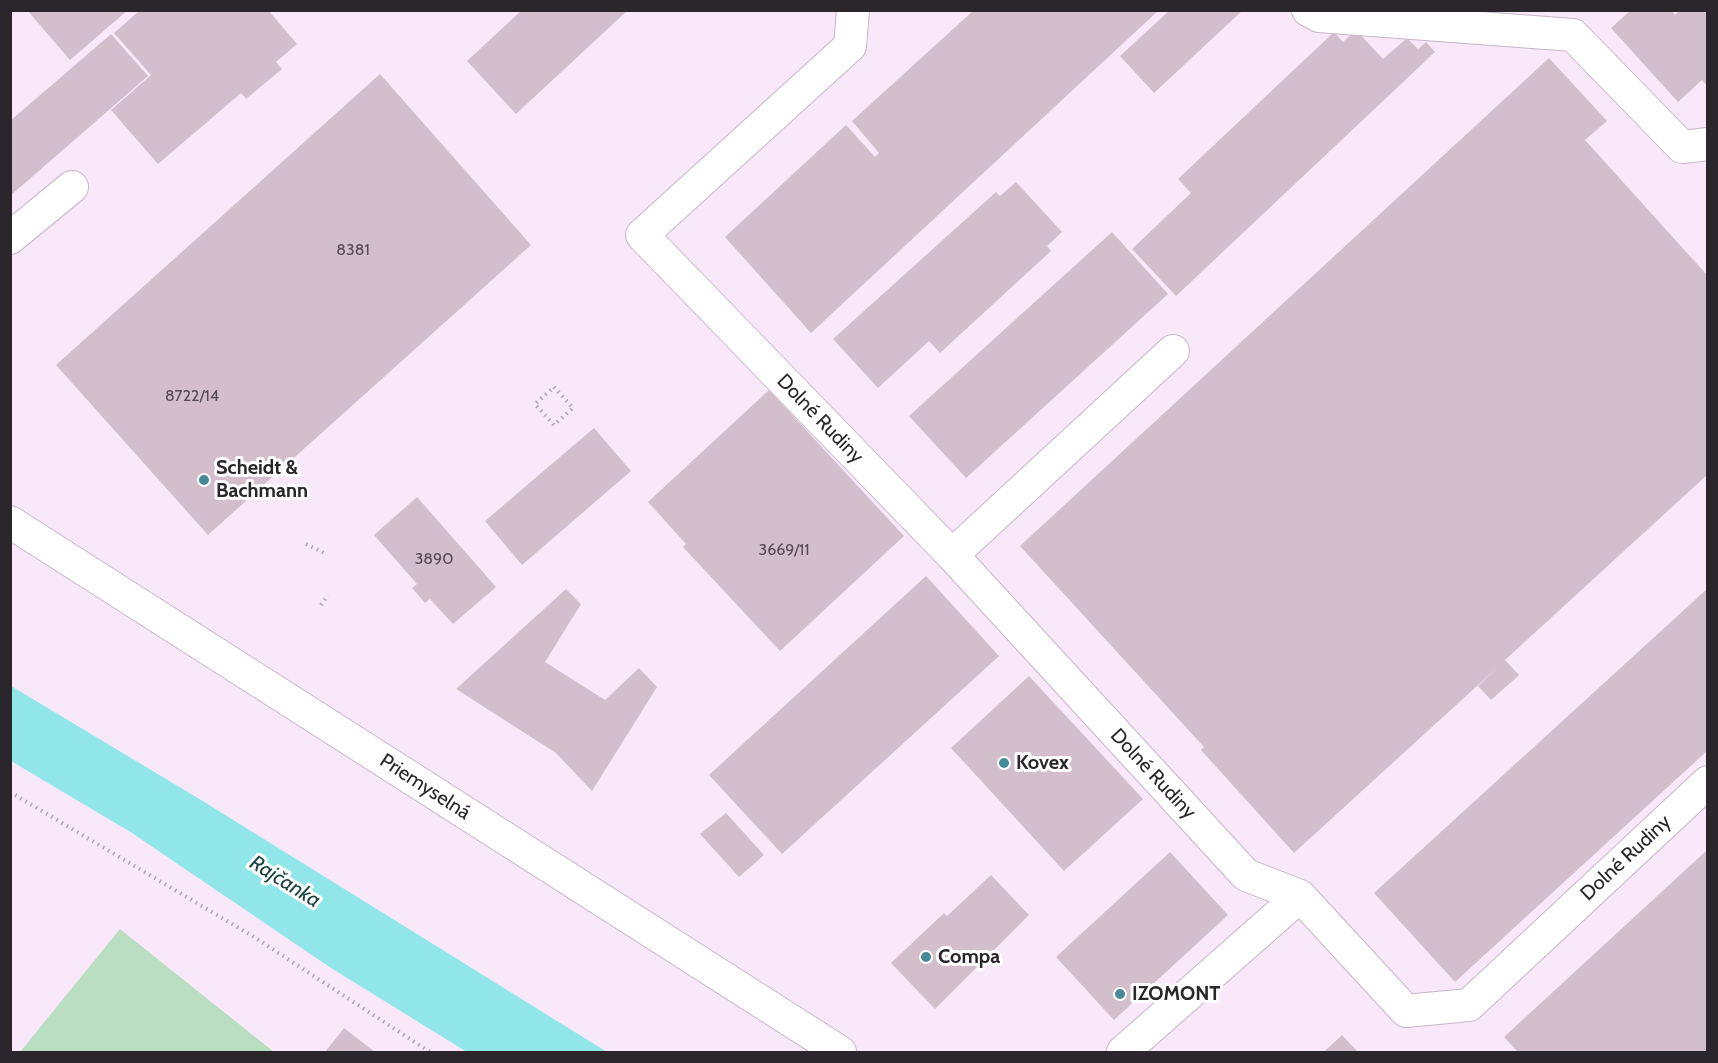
<!DOCTYPE html>
<meta charset="utf-8">
<style>
body{margin:0}
#map{position:relative;width:1718px;height:1063px;overflow:hidden;background:#f8e8fa;font-family:Cabin,sans-serif}
canvas{display:block}
.frame{position:absolute;inset:0;border:12px solid #2b252c;pointer-events:none}
</style>
<div id="map">
<canvas width="1718" height="1063"></canvas>
<div class="frame"></div>
</div>
<script>
const g = document.querySelector('canvas').getContext('2d');
g.lineJoin = 'round';
function paint(path, color) { g.fillStyle = color; g.fill(path, 'evenodd'); }
function stroke(path, color, width, dash) { g.strokeStyle = color; g.lineWidth = width; g.lineCap = dash ? 'butt' : 'round'; g.setLineDash(dash || []); g.stroke(path); }
function label(font, color, halo, rows, align = 'center') {
  g.font = font + ' Cabin,sans-serif'; g.lineWidth = 6; g.setLineDash([]); g.textBaseline = 'middle'; g.strokeStyle = halo; g.fillStyle = color; for (const [text, x, y, turn = 0] of rows) {
    g.save(); g.translate(x, y); g.rotate((+turn || 0) * Math.PI / 180); g.textAlign = isNaN(turn) ? turn : align; if (halo) g.strokeText(text, 0, 0); g.fillText(text, 0, 0); g.restore();
  }
}
paint(new Path2D(`
 M120,929l154,123h-254z`), '#badec2');
paint(new Path2D(`
 M11,686l190,114 406,252h-140l-136,-84 -199,-135 -121,-72z`), '#90e6e8');
paint(new Path2D(`
 M27,10h101l-58,50z
 M140,10h128l29,34 -21,18 6,7 -36,30 -5,-6 -83,71 -47,-54 40,-35 -37,-42z
 M522,10h106l-112,104 -49,-53z
 M974,10h185l-348,323 -86,-96 121,-112 29,32 4,-4 -27,-32z
 M1170,10h73l-89,83 -34,-37z
 M1631,10h40l4,5 5,-5h27v76l-5,-6 -24,22 -67,-74z
 M1356,30l27,29 24,-21 11,11 8,-7 9,10 -259,244 -44,-47 59,-56 -13,-14 156,-147 9,10z
 M111,34l37,42 -138,120v-75z
 M1549,58l58,63 -22,19 122,135v200l-202,185 14,15 -28,25 -13,-14 22,-21 -206,188 -93,-103 3,-3 -184,-201z
 M380,74l151,171 -323,290 -152,-170z
 M1016,182l46,50 -15,14 4,5 -111,102 -11,-12 -51,47 -45,-49 163,-147 4,4z
 M1112,232l56,62 -202,184 -57,-62z
 M769,390l135,146 -124,115 -97,-104 3,-3 -38,-42z
 M594,428l37,43 -109,94 -37,-44z
 M417,497l79,90 -43,37 -23,-25 -5,4 -13,-15 5,-4 -43,-49z
 M926,576l73,80 -217,198 -73,-79z
 M566,589l15,15 -36,58 60,38 34,-32 18,19 -65,104 -36,-38 -100,-64z
 M1707,589v162l-252,231 -81,-89z
 M1029,676l114,123 -79,72 -113,-123z
 M726,813l38,42 -25,22 -39,-43z
 M1707,850v202h-189l-14,-15z
 M1170,852l58,63 -114,105 -58,-63z
 M991,875l38,40 -94,94 -44,-46 53,-50 3,3z
 M344,1028l31,24h-50z
 M1342,1035l16,17h-35l4,-3z`), '#d3becb');
const minor = new Path2D(`
 M853,10l-3,36 -208,189 310,320 294,320 54,21 106,115 63,-6 239,-223
 M1308,10l11,6 254,19 109,112 26,-3
 M10,238l62,-51
 M10,522l830,530
 M952,555l221,-204
 M1123,1052l177,-156`);
stroke(minor, '#c6b6c7', 34);
stroke(new Path2D(`
 M554,387l19,21 -19,17 -19,-21z
 M306,544l18,9
 M321,605l7,-10
 M10,792l244,145 176,115`), '#b0a4b2', 4, [1.5, 4.5]);
stroke(minor, '#fff', 32);
for (const [x, y, r, color] of [
 [204,480,6,"#468999"],
 [1004,763,6,"#468999"],
 [926,957,6,"#468999"],
 [1120,994,6,"#468999"]
]) { const dot = new Path2D(); dot.arc(x, y, r, 0, 2 * Math.PI); g.fillStyle = color; g.fill(dot); stroke(dot, '#fff', 2); }
label('16px', '#554b54', null, [
 ["8381",353,250],
 ["8722/14",192,396],
 ["3669/11",784,550],
 ["3890",434,559]
]);
label('20px', '#2b252c', '#fff', [
 ["Dolné Rudiny",820,419,46],
 ["Dolné Rudiny",1153,774,47],
 ["Priemyselná",425,787,33],
 ["Dolné Rudiny",1626,858,-43]
]);
label('bold 20px', '#2b252c', '#fff', [
 ["Scheidt &",216,468],
 ["Bachmann",216,491],
 ["Kovex",1016,763],
 ["Compa",938,957],
 ["IZOMONT",1132,994]
], 'left');
label('italic 21px', '#1b4344', '#fff', [
 ["Rajčanka",285,882,32]
]);
</script>
